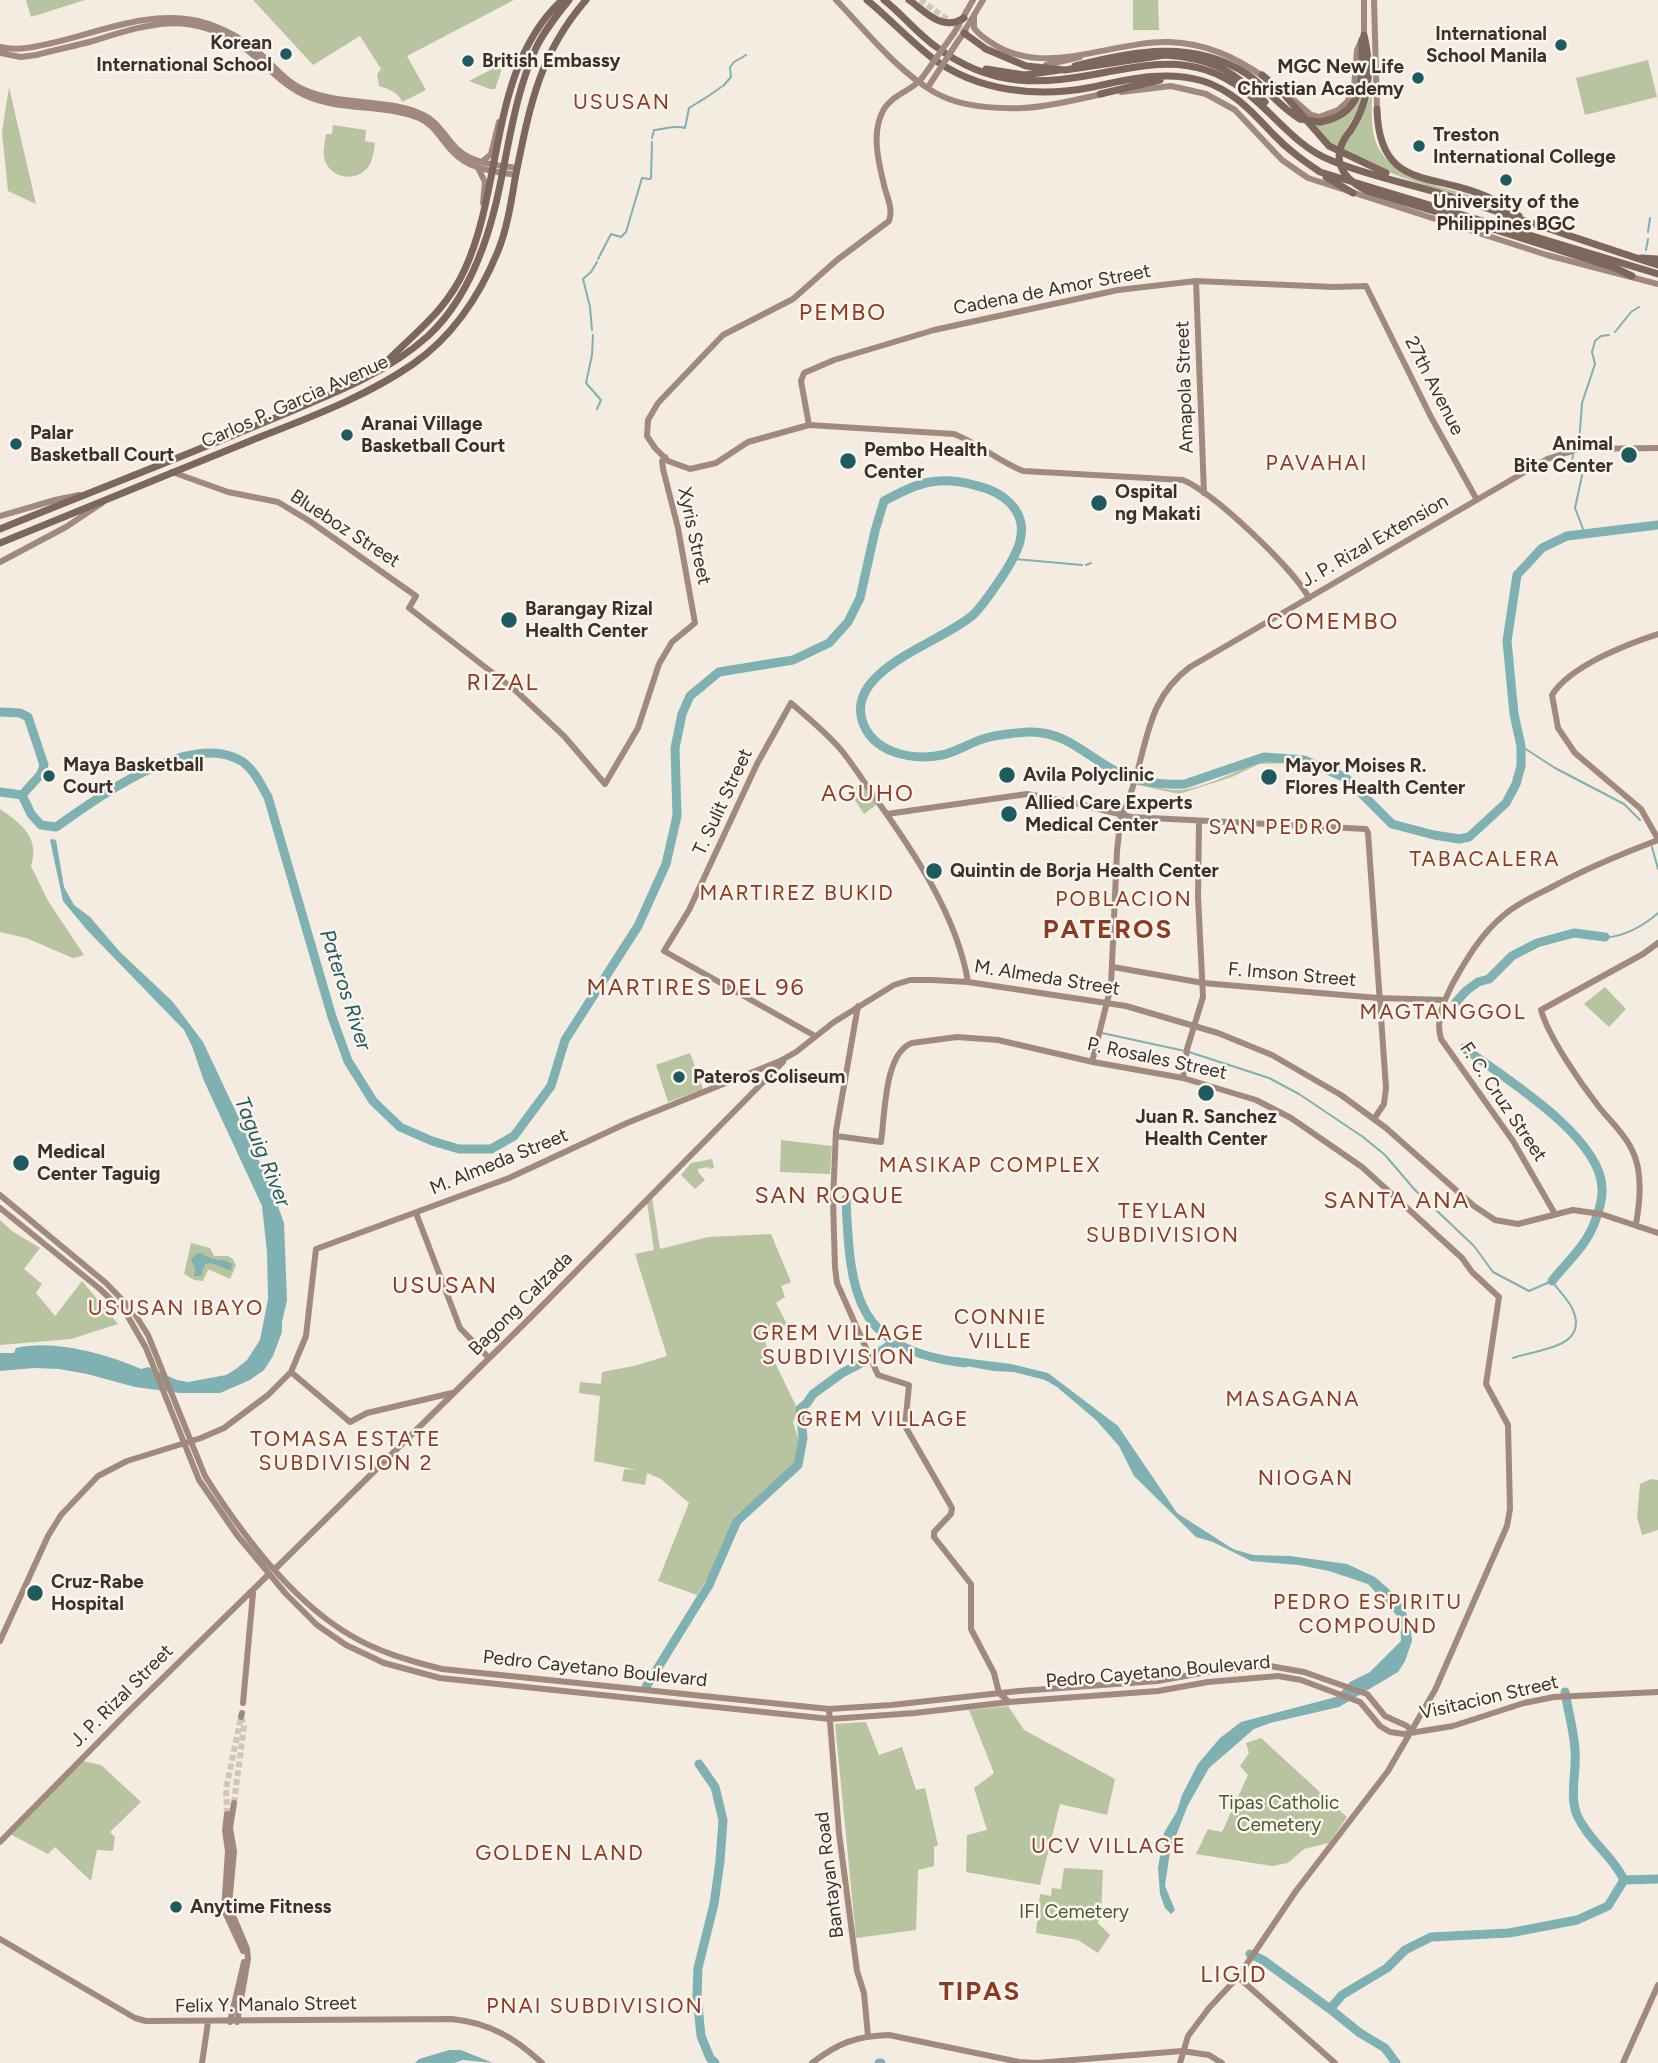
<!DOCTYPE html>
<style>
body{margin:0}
canvas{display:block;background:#f4ebe1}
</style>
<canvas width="1658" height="2063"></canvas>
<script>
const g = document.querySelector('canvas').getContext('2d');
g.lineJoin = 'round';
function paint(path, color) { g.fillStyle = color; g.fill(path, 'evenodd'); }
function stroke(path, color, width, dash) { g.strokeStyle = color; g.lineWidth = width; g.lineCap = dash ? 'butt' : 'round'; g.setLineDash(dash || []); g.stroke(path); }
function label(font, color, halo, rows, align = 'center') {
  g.font = font + ' Figtree,sans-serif'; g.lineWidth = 5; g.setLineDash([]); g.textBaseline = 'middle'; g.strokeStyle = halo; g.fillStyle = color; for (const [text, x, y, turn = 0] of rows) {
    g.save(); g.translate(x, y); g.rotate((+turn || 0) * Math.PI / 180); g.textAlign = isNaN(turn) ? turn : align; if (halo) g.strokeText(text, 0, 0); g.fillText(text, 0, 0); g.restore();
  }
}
paint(new Path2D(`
 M26,0h59l-54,17z
 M253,0h261l-107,56 19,34 -24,12c-4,-10 -13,-13 -23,-16l-2,-12 4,-5 -21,-33 -47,29z
 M1133,0h25l1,30h-26z
 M1648,60l9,37 -72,18 -9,-37z
 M504,63l-9,26h-5l-21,-8z
 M1365,78h2l-5,25 -22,37c21,-9 23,-32 32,-48 0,14 -1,31 2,44 11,45 72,50 108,63v5l-81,-27 -37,-15 -35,-17 -31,-40 20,14 4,6c27,-4 37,-22 43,-47z
 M9,87l27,117 -28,-13 -6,-59z
 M333,125l33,5 -1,11 10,2c-1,7 -2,15 -5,21 -10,18 -37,17 -45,-3 -3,-8 0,-19 1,-27h6z
 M1261,760h37l2,3 -41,1 -27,13 -53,17 -41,-9 1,-3c11,3 22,7 33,8 26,2 65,-19 89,-30z
 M862,783l14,22 -12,9 -15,-23z
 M0,809c22,15 40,29 31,57l17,35 36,54 -11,3 -47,-20 -26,-6z
 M1605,987l21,22 -17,18 -25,-23z
 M690,1053l13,36 -35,13 -12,-37z
 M781,1140l51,6 -2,28 -50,-2z
 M712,1159l2,9 -5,1 -1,-2 -10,2v3l7,8 -10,9 -14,-14 10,-12z
 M652,1197l8,52 48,-12 63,-3 20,48 -10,4 4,11 -9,6 11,21 -24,14 35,72 -5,12 6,19 -5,24 -60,52 -26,60 -11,18 -39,-14 31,-78 -28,-24 -14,-6 -2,12 -23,-4 2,-12 13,1 -43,-9 6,-65 -21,-3 1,-11 21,2 1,-12 32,-6 33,-10 -32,-102 19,-4 -7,-47z
 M0,1220l12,11 28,17 -16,21 18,15 -6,9 19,23 27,-35 36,43 -47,15 -71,6z
 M191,1243l19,5 4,8c11,0 17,-3 22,9l-6,14 -20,-9h-2l-5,11 -9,-1 -10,-6z
 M1651,1479l7,1v50l-16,5 -5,-18 3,-33z
 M1008,1706l16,24 91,49 -8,36 -47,-11 -20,81 -74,-13 1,-37 20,-5 -13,-42 20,-15 -25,-63z
 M866,1722l13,33 23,-8 14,43 9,-2 13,57 -4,2v19l-16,4 -2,60 -60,8 -21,-214z
 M1261,1738l86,79 -18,26 -25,6 -16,14 -16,3 -76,-12 12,-25 14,3 26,-57 -8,-9 9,-13 -3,-10z
 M82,1761l19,4 40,37 -31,30 5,5 -2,14 -16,-1 -6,31 -36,-34 -7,7 -38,-20z
 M1064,1868l39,2 -2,43 -3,10 12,12 -12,18 -20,-13 -42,-7 4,-39 11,2 1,-8 9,1z`), '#b8c4a0');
paint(new Path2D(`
 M52,839l4,1 8,47 10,18 16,12 30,35 53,50 30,40 67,142 14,39 3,77 -5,22v10l-9,24 -9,14 -14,10 -30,13h-40l-45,-6 -48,-13 -28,-5 -25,-1 -34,3v-18h14l2,-5c37,-9 91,6 125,21l7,-2 29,13 11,2 38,-7 10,-6 11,-9 13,-20 8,-41 -1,-47 -5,-46 -58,-125 -12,-35 -8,-16 -97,-100 -24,-29 -13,-61z
 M201,1253c14,10 21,4 31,11l-1,7 -19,-8 -7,1 -4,12h-7l1,-8 -4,-8 5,-6z
 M955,1357l56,7 37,9 70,53 59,87 56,36 20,6 37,1 57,8 28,13 25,22 10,23 2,19 -7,20 -7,11 -59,35 -69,16 -16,6 -45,39 -21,37 -18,46 -5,35 10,24 -4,4 -6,-6 -5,-14 -2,-26 6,-35 13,-22 5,-16 16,-31 22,-26 21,-16 95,-25 14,-15 20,-10 31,-31 -1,-22 -32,-35 -39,-13 -30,-6 -48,-4 -38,-19 -17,-5 -62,-61 -15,-30 -23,-26 -39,-33 -12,-7 -31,-8 -20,-1 -40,-7z
 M449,2050h12l32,13 -30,-3 -9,3h-39l4,-4z`), '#7fb0b2');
stroke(new Path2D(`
 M723,86l8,-9 -1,-10 4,-5 12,-7
 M652,138l2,-8c11,-1 21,-5 31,-2l4,-20c10,-6 22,-13 32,-21
 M1648,232l2,-14
 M1646,250l2,-11
 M598,259l13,-25 10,3 5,-5 16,-54 8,1 1,-1 1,-36
 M592,330l-2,-23 -7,-28 8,-7 6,-10
 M1615,332l16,-20 8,-5
 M593,335l-1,20 -6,28 15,17 -4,9
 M1579,444l3,-41 13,-39 -3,-12 3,-11 6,-5 8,-1
 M1573,454l-1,8 8,4 3,5 -8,37 10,26
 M1015,559l67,6
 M1086,565l5,-2
 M1521,746l34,22 69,36 16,16
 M1652,847l6,22
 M1605,937c17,1 40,-12 53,-24
 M1102,1033l83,18
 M1189,1052l80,26 30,16 64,43 22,18 30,35 59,56 19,26 36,19 23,-10c6,9 15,17 20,27 19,40 -34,41 -59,50`), '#7fb0b2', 2);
stroke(new Path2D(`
 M0,712l20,1 8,4 16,48 -3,9 -19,21
 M0,792l22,3
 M22,795l9,19 10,11 15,2
 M56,827c42,-29 135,-99 187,-65 12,9 18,23 25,35l64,220 16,44 25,40 27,26 32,14 27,8h32l23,-13 37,-50 14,-46 73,-114 28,-62 11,-48 -2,-68 7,-34 8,-18 29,-24 74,-12 36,-17 19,-21 12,-24 15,-67 9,-30c33,-18 53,-26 90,-16 11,3 19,5 29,12 35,26 13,60 -6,87 -7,10 -14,21 -23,30 -28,27 -127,54 -112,106 10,33 50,41 80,35 15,-3 29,-13 44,-17 14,-4 28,-5 42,-6 39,-2 62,28 95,43 18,8 43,10 62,9l79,-27 40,3 42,18 46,46 42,11 25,4 10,-2 37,-34 10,-19 5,-18v-20l-7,-32 -7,-73 10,-66 25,-27 25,-12 91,-11
 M1456,1002l10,-11 12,-9 11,-3 23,-23 25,-13 37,-10 31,4
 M1464,1048c39,29 135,87 138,139 1,12 -4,27 -8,37 -9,23 -27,38 -42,57
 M846,1199c4,96 9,151 119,164
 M646,1687l63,-102 28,-64 61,-56 5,-27 -3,-29 7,-6 6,-9 29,-21 29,-15 22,-15
 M1565,1692c3,19 9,39 10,58 2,21 -6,45 2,65 11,25 36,41 47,65
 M699,1764l16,23 8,33 -3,41 -6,43 -16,64 -1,28 4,40 9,22 5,5
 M1624,1880l34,-1
 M1250,1954l13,6 67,49
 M879,2063h2
 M1396,2063l-11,-15 -25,-15 -30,-24 12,-14 45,-27 18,-18 26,-13 78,-4 68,-13 31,-14 16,-26`), '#7fb0b2', 9);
stroke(new Path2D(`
 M920,0l48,34
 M234,1803l10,-77 -2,-7
 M227,1814l-1,-25 15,-72`), '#cfc6bd', 6, [6, 3]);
stroke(new Path2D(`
 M836,0c30,31 60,70 98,92 25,15 61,17 89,16 27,-1 54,-9 80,-14
 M1374,0l3,109
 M974,17v11c6,8 13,12 21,17 53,32 116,-4 174,-3 36,1 66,15 95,35
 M954,33l19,-33
 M961,37l22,-37
 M0,47c19,4 34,0 52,-4 48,-11 97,-33 146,-22 28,7 49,20 69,39 9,9 17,18 28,25 37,22 85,12 124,28 19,7 25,23 38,36 16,15 40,16 60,19
 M0,53l21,4 15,-2c19,-5 38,-9 57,-14 52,-16 93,-31 144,2 26,16 43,43 72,54 34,14 75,7 110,21 16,7 22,22 34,34 17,18 39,19 63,23
 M1046,65l34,-8
 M922,78c-10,13 -29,16 -38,31 -14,24 -5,55 1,80 3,10 8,21 4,32l-52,39 -44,39 -70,36 -65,68 -10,17 -1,16 8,12 13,13 22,8 26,-6 32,-21 61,-17 145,9c24,9 44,27 69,37l160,9c31,13 110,88 126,118
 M1121,92l50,-6 35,8 29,16 47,50 26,18 239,77 111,29
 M1287,94l24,21 8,2 19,-7 9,-8 7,-14 3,-38 7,-15v-35
 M482,162l9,-8 8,-32
 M478,168l7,14 -2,21
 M1196,281l8,212
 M809,425l-8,-44 3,-8 30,-13 100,-30 184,-40 78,-9 138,6 32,-1 65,131 46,83
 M172,472l56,20 50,10 33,20 105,74 -7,12 107,83 48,45 41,48 33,-56 21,-64 13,-22 23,-19 -17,-95 -15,-59 -1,-8 3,-4
 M0,516l55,-16 24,-5
 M0,562l66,-35 36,-24
 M1658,634c-31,10 -88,32 -106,61l6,33 17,25 66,56 17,30
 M887,814l140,-20 44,8 60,15 235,12 2,4 18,255 -2,16 -10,15
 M1121,816c6,-9 9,-20 12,-30 15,-46 15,-88 57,-119l357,-208 32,-10 79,-1
 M1113,967l90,16 175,15 67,2
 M858,1006l-22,125 -3,69 2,67 2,16 41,92 31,10 -4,41 47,82 -1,6 -17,18v5l37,47v45l23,44 5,20 10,9
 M815,1036l-151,-85 25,-41 68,-146 34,-61c17,15 36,30 51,48 11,14 21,29 31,44 39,54 84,120 95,187
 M1092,1062l19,-76 6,-135 4,-37
 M1183,1078l4,-29 16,-52 -5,-100 1,-75
 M836,1136l45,6c4,-27 3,-89 31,-99l45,-6 41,3 95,22 90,16 73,22 35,18 71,49 100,91 10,14 27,25 -13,87 22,41 2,84 -3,17 -72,164 -47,81 -92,120 -58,86 -29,31 -21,28 -8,27
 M0,1195l106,88 27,28 15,24 57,141c36,57 87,125 145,159 28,17 60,26 92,34l387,40 62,-4 128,-14 139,-10 49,-9 63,-6 34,6 63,22 18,22 22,10 5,5
 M0,1208l100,81 27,26 19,33 53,132 38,55 49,59 31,31 29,20 38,18 56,15 390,41 85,-6 94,-11 149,-11 50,-9 70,-6 23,4 59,22 20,24 10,6 14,2 49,-8 71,-23 30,-6 104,-5
 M416,1213l44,115 29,30
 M1555,1214l-42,-73 -72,-102c-6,-20 3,-38 12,-56 14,-25 29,-50 51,-68 14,-12 30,-19 46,-27 35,-19 71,-34 108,-48
 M1636,1224c4,-22 7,-53 -4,-74 -7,-16 -22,-29 -33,-43 -18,-23 -50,-69 -58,-97l102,-56 15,-11
 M291,1372l59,50 17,-9 85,-20
 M275,1569l255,-251 253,-256
 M0,1641l48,-105 13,-21 37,-39 29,-15 74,-23 23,-10 44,-33 23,-23 15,-36 10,-87 193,-71 118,-55 153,-62 16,-9 38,-30 60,-37 16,-5h22l36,2 158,24 92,27 54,22 69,40 45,33 88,78 21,14 23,4 55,-14 28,4 57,19
 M243,1703l10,-110
 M829,1709l10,124 18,138 7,22 4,43
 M241,1717l1,-4
 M234,1803l-4,25 4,23 -5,55 18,43 1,10 -11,63
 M227,1814l-2,16 3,21 -4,59 19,41
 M0,1842l124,-126 144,-141
 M0,1939l135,79 11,3 306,-2c38,4 63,19 90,44
 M1238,1977l97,86
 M230,2022l14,-60
 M202,2063l6,-41
 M812,2063c26,-20 44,-27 77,-28l130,27 18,1 145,-12 27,4 13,8
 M1623,2063l35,-78`), '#a18a7d', 6);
stroke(new Path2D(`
 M867,0c22,18 41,39 64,57 46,35 107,41 162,30 37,-8 73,-17 110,-6 31,10 50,32 71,54 14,15 30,26 46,37l338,102
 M884,0c18,14 33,33 51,46 57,43 106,39 172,26 33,-6 66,-13 99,-2 55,18 77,71 124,90 33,14 71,22 106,32 74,23 148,49 222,73
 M909,0c17,12 33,32 55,18
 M964,33l22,16
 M1165,55c45,3 68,15 100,47
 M1075,66c58,-15 118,-27 172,8 19,13 32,33 53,45
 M986,69l38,6 36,-5
 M1262,75l19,16 48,55 57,27
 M1100,94l60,-14
 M1377,109c2,84 59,62 115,90 9,4 18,11 27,17
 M1320,122c46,-8 42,-45 42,-82
 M1350,131c20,-29 22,-62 14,-96
 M1326,177l27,16
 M1474,223l141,45 17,8
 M1641,258l17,1
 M382,366c32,-33 63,-53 83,-97 39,-86 24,-201 97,-269
 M0,529c88,-36 177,-70 265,-107 56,-24 116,-44 163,-86 26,-24 43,-56 55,-89 24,-65 24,-136 53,-199 8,-17 21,-33 33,-48
 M0,543c84,-34 167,-68 250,-102 55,-22 114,-43 163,-77 39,-27 67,-69 85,-113 9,-22 13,-48 17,-72 14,-69 23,-124 71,-179`), '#7d675c', 7);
stroke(new Path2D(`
 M922,78l32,-45
 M930,84l30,-46`), '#a18a7d', 6);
stroke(new Path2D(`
 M986,49l40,17 39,4 100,-15
 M1300,119l20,3
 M1350,131c-22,27 -8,49 20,61l97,29`), '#7d675c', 7);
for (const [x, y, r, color] of [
 [1561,45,7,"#1f5a5e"],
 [286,54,7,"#1f5a5e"],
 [468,61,7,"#1f5a5e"],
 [1418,78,7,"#1f5a5e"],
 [1419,146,7,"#1f5a5e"],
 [1506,180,7,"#1f5a5e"],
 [347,435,7,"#1f5a5e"],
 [16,444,7,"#1f5a5e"],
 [1629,455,9,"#1f5a5e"],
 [848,461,9,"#1f5a5e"],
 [1099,503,9,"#1f5a5e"],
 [509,620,9,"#1f5a5e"],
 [1007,775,9,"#1f5a5e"],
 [49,776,7,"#1f5a5e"],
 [1269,777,9,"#1f5a5e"],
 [1009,814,9,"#1f5a5e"],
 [934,871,9,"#1f5a5e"],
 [679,1077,7,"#1f5a5e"],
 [1206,1093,9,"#1f5a5e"],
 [21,1163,9,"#1f5a5e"],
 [35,1593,9,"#1f5a5e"],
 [176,1907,7,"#1f5a5e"]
]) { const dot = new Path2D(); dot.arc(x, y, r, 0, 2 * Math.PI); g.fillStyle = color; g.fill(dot); stroke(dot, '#fbf5ee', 2.5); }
label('bold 19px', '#3b302b', '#fbf5ee', [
 ["International",1547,34,"right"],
 ["School Manila",1547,56,"right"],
 ["Korean",272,43,"right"],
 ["International School",272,65,"right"],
 ["British Embassy",482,61],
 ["MGC New Life",1404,67,"right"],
 ["Christian Academy",1404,89,"right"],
 ["Treston",1433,135],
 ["International College",1433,157],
 ["University of the",1506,202,"center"],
 ["Philippines BGC",1506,224,"center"],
 ["Aranai Village",361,424],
 ["Basketball Court",361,446],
 ["Palar",30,433],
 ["Basketball Court",30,455],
 ["Animal",1613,444,"right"],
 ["Bite Center",1613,466,"right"],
 ["Pembo Health",864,450],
 ["Center",864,472],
 ["Ospital",1115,492],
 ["ng Makati",1115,514],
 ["Barangay Rizal",525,609],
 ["Health Center",525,631],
 ["Maya Basketball",63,765],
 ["Court",63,787],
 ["Mayor Moises R.",1285,766],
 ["Flores Health Center",1285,788],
 ["Avila Polyclinic",1023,775],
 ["Allied Care Experts",1025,803],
 ["Medical Center",1025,825],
 ["Quintin de Borja Health Center",950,871],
 ["Pateros Coliseum",693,1077],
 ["Juan R. Sanchez",1206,1117,"center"],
 ["Health Center",1206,1139,"center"],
 ["Medical",37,1152],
 ["Center Taguig",37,1174],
 ["Cruz-Rabe",51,1582],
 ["Hospital",51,1604],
 ["Anytime Fitness",190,1907]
], 'left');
label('19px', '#3b302b', '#fbf5ee', [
 ["Cadena de Amor Street",1052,290,-11],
 ["27th Avenue",1434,386,63],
 ["Amapola Street",1185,387,-92],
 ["Carlos P. Garcia Avenue",295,402,-24],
 ["Blueboz Street",345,529,33],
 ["Xyris Street",694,536,78],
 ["J. P. Rizal Extension",1375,541,-30],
 ["T. Sulit Street",723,802,-65],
 ["F. Imson Street",1292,975,5],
 ["M. Almeda Street",1047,978,9],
 ["P. Rosales Street",1157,1059,12],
 ["F. C. Cruz Street",1503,1102,56],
 ["M. Almeda Street",499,1162,-22],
 ["Bagong Calzada",521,1304,-45],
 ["Pedro Cayetano Boulevard",595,1669,6],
 ["Pedro Cayetano Boulevard",1158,1672,-5],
 ["J. P. Rizal Street",122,1696,-45],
 ["Visitacion Street",1489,1698,-13],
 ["Bantayan Road",830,1875,-97],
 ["Felix Y. Manalo Street",266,2005,-1]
]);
label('19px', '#4a5a2e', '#fbf5ee', [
 ["Tipas Catholic",1279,1803],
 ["Cemetery",1279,1825],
 ["IFI Cemetery",1074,1912]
]);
g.letterSpacing = '2px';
label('21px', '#8c3b22', '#fbf5ee', [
 ["USUSAN",622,103],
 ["PAVAHAI",1317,464],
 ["SAN PEDRO",1276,828],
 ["TABACALERA",1485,860],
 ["MARTIREZ BUKID",797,894],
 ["POBLACION",1124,900],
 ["MAGTANGGOL",1443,1013],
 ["MASIKAP COMPLEX",990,1166],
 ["TEYLAN",1163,1212],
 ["SUBDIVISION",1163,1236],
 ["USUSAN IBAYO",176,1309],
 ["CONNIE",1001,1318],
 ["VILLE",1001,1342],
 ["GREM VILLAGE",839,1334],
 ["SUBDIVISION",839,1358],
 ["MASAGANA",1293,1400],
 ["GREM VILLAGE",883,1420],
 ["TOMASA ESTATE",346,1440],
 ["SUBDIVISION 2",346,1464],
 ["NIOGAN",1306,1479],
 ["PEDRO ESPIRITU",1368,1603],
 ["COMPOUND",1368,1627],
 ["UCV VILLAGE",1109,1847],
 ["GOLDEN LAND",560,1854],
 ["PNAI SUBDIVISION",595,2007]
]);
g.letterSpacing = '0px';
label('italic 21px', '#1f5a5e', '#fbf5ee', [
 ["Pateros River",345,990,72],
 ["Taguig River",262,1152,68]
]);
g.letterSpacing = '2px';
label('23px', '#8c3b22', '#fbf5ee', [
 ["PEMBO",843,313],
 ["COMEMBO",1333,622],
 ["RIZAL",503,683],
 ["AGUHO",868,794],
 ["MARTIRES DEL 96",696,988],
 ["SAN ROQUE",830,1196],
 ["SANTA ANA",1397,1201],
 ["USUSAN",445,1286],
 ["LIGID",1234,1975]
]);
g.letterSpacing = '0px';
g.letterSpacing = '2px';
label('bold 26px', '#8c3b22', '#fbf5ee', [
 ["PATEROS",1108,930],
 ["TIPAS",980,1992]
]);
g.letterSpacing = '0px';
</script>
